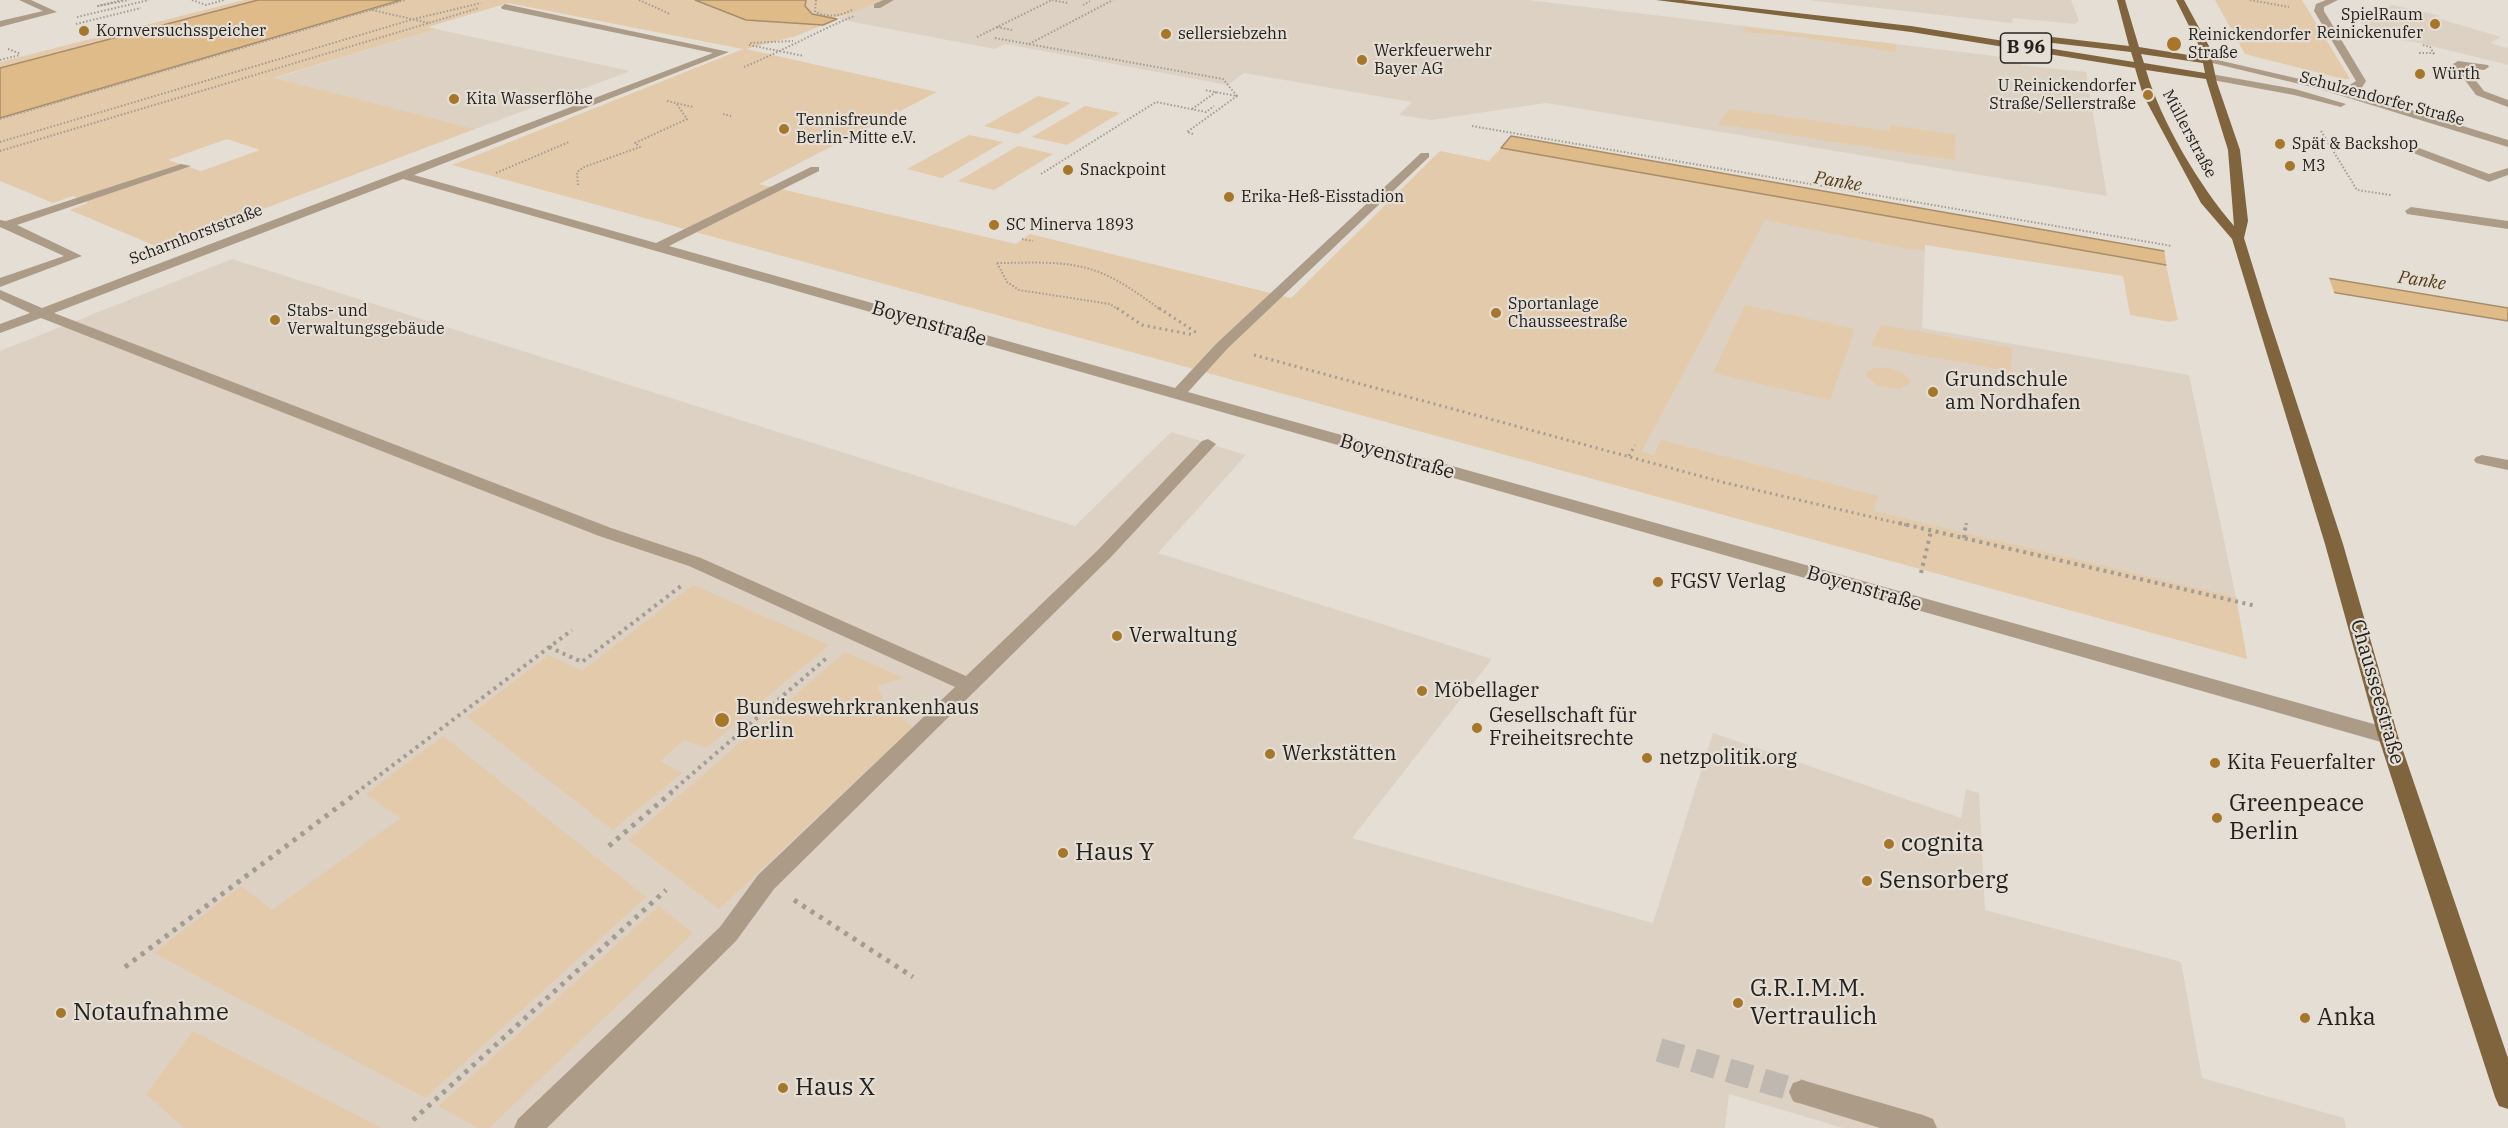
<!DOCTYPE html>
<meta charset="utf-8">
<style>
body{margin:0}
canvas{display:block;background:#e5ded5}
</style>
<canvas width="2508" height="1128"></canvas>
<script>
const g = document.querySelector('canvas').getContext('2d');
g.lineJoin = 'round';
function paint(path, color) { g.fillStyle = color; g.fill(path, 'evenodd'); }
function stroke(path, color, width, dash) { g.strokeStyle = color; g.lineWidth = width; g.lineCap = dash ? 'butt' : 'round'; g.setLineDash(dash || []); g.stroke(path); }
function label(font, color, halo, rows, align = 'center') {
  g.font = font + ' "IBM Plex Serif",serif'; g.lineWidth = 4.5; g.setLineDash([]); g.textBaseline = 'middle'; g.strokeStyle = halo; g.fillStyle = color; for (const [text, x, y, turn = 0] of rows) {
    g.save(); g.translate(x, y); g.rotate((+turn || 0) * Math.PI / 180); g.textAlign = isNaN(turn) ? turn : align; if (halo) g.strokeText(text, 0, 0); g.fillText(text, 0, 0); g.restore();
  }
}
paint(new Path2D(`
 M882,0h646l492,59 1,6 65,7 21,124 -561,-93 -115,17 -32,-5 13,-13 -168,-29 -16,12 -223,-41 -10,5 -158,-30z
 M1807,0h264l8,21 -4,3 -62,-6 -1,5z
 M2393,5l48,11 -8,1 68,20 -11,6 18,5v17l-93,-23 -44,-5 -13,-18z
 M436,29l194,42 -155,58 -203,-50z
 M1764,220l161,30 -3,78 267,47 47,222 -509,-120 -85,-26z
 M232,259l843,267 96,-94 75,23 -88,98 334,106 -140,179 301,85 60,-190 248,85 5,-29 13,4 6,117 196,52 21,116 142,40 2,10h-503l-114,-34 -4,34h-1725v-777z`), '#ddd1c3');
paint(new Path2D(`
 M244,0h14l-258,68v-6z
 M401,0h294l51,20 77,5 -27,11 -50,13 191,43 -178,92 257,60 14,-10 261,64 149,-147 49,10 12,-13 665,117 12,55 -8,2 -40,-7 -7,-39 -198,-31v5l-16,-1 -144,-29 -123,231 12,4 7,-15 217,56 -5,15 363,86 11,62 -1795,-494 291,-116 -235,-46 -80,24 8,2 -163,49 202,51 -315,119 -90,-38 18,-7 -15,-7 -20,7 -53,-22v-63zM227,139l33,11 -59,21 -33,-11z
 M806,0h76c-19,8 -63,33 -77,6z
 M2215,0h87l48,79h-7l-98,-25z
 M1745,27l151,17v8l-102,-16 -51,-4z
 M1038,96l33,7 -53,31 -34,-8z
 M1085,106l35,7 -53,32 -35,-8z
 M1729,109l160,22 2,-6 65,10 -2,25 -236,-36z
 M969,135l34,7 -61,36 -35,-9z
 M1018,146l35,8 -59,36 -36,-9z
 M1745,305l110,24 -25,71 -117,-27z
 M1881,325l131,23 -1,23 -140,-25z
 M1874,368c13,-2 30,1 37,14l-11,7 -21,-3 -13,-10 1,-4z
 M693,585l136,60 -123,103 -22,-8 -24,21 22,12 -69,57 -146,-113 82,-62 33,16z
 M845,652l59,26 -27,8 9,20 27,21 -194,182 -91,-69z
 M443,736l203,161 -221,201 -271,-145 87,-67 31,24 129,-92 -35,-24z
 M659,906l34,27 -204,195h-11l-39,-22z
 M193,1031l188,97h-197l-38,-34z`), '#e3caaa');
const water = new Path2D(`
 M258,0h143l-401,118v-50z
 M695,0h111l-1,6 7,8 25,5 -14,6 -77,-5z
 M1511,136l653,115 344,57v13l-342,-56 -665,-117z`);
paint(water, '#e0bb8a');
stroke(water, '#a88d6a', 1.5);
paint(new Path2D(`
 M2164,248l164,27 7,20 -168,-26z`), '#e5ded5');
stroke(new Path2D(`
 M1659,1050l143,42`), '#beb8b1', 24, [24, 12]);
stroke(new Path2D(`
 M122,0l-24,6 31,-6
 M192,0l14,5 18,-5
 M639,0l31,14
 M816,0l-1,12c15,6 25,4 39,-3
 M1052,0l15,3
 M2250,0l39,7
 M1083,5l7,-4
 M372,10l57,13
 M77,17l72,-17
 M76,24l65,-16
 M997,27l15,3
 M977,37l75,-37
 M995,38l228,41 14,17
 M750,43l43,-2
 M1029,44l84,-44
 M749,45l55,11
 M2423,45l7,2 5,9
 M8,49l13,5
 M2419,53h16
 M0,60l20,-5
 M744,67c38,-16 72,-35 110,-51
 M667,101l26,6
 M1192,109l24,-17
 M723,114l8,2
 M0,119l405,-119
 M1472,126l700,120
 M2321,131l36,59 34,5
 M1193,134l-6,-2 50,-36 -33,-6
 M0,142l414,-123 67,-16
 M0,151l479,-143
 M496,173l73,-31
 M1041,174l115,-72 50,10 8,-6
 M578,185l-1,-13 7,-5 56,-20 -5,-4 52,-24 -11,-16
 M1037,229l9,2
 M1022,239l11,2
 M997,263c32,0 66,-3 96,7 25,8 47,25 68,40
 M997,263l10,19 12,8 91,14 9,6`), '#a29c95', 2, [1.5, 2]);
stroke(new Path2D(`
 M1117,308l25,17 52,10
 M1159,308l38,25
 M1254,355l468,127 184,43
 M1629,456l6,-11
 M1966,525l1,-6`), '#a29c95', 3, [2, 4]);
stroke(new Path2D(`
 M1899,523l357,83
 M1964,538l2,-15
 M1921,573l10,-42
 M549,647l33,15 99,-76
 M356,793l216,-163
 M670,793l159,-137`), '#a29c95', 4, [3, 4.5]);
stroke(new Path2D(`
 M609,846l63,-54
 M794,900l119,77
 M125,967l233,-175
 M413,1120l253,-230`), '#a29c95', 5, [4, 6]);
paint(new Path2D(`
 M19,0h12l26,12 -57,15v-6l43,-10z
 M883,0h11l-14,8h-6v-4z
 M2326,0h12l-14,7v4l42,70 -5,8 -8,3 155,48v7l-192,-59 -112,-27 5,-3 134,31 13,-8 -42,-70 2,-7z
 M505,4l224,48 -315,123 242,68 155,-76h8v4l-150,75 506,142 42,-45 204,-190h8v4l-202,192 -39,43 1200,336 7,3 3,5 -3,5 -7,3 -1985,-565 -349,134 557,215 90,30 265,118 132,-126 104,-109 6,-2 8,5 -106,114 -336,331 -38,52 -189,187h-33l4,-9 202,-192 38,-52 197,-188 -266,-121 -90,-30 -558,-218 -41,15v-9l30,-11 -30,-14v-9l42,18 671,-255 -211,-44 -1,-2z
 M2458,61l30,4 1,2 -5,3 -18,-2 18,23 24,9v7l-32,-12 -23,-31z
 M2211,74l84,15 51,15 -5,3 -47,-12 -87,-16v-4z
 M2400,144h8l81,30 19,-6v7l-19,7 -89,-34z
 M181,164l10,2 -174,59 65,31 -82,31v-9l64,-22 -64,-29v-7l6,1z
 M2411,207l97,14v8l-101,-15 -2,-3z
 M2482,455l26,5v10l-32,-7 -2,-3 2,-3z
 M1802,1080l121,35 10,4 4,9h-57l-78,-24 -9,-3 -4,-9 4,-9z`), '#ac9c87');
paint(new Path2D(`
 M1656,0h27l228,26 223,36 -3,-10 -113,-13 -5,-3 5,-3 111,13 -12,-46h8l14,47 62,10 -2,-11 -23,-46h8l25,46 8,37 23,67 8,71 -4,17 22,71 77,235 55,192 110,322v51l-9,-3 -4,-9 -117,-361 -53,-192 -93,-305 -31,-36 -58,-108 -8,-27 -224,-36zM2141,54l62,9 2,10 -61,-10zM2146,70l60,9 22,71 6,76c-34,-39 -74,-106 -88,-156z`), '#80643d');
for (const [x, y, r, color] of [
 [2435,24,6,"#a6762a"],
 [84,31,6,"#a6762a"],
 [1166,34,6,"#a6762a"],
 [2174,44,8,"#a6762a"],
 [1362,60,6,"#a6762a"],
 [2420,74,6,"#a6762a"],
 [2148,95,6,"#a6762a"],
 [454,99,6,"#a6762a"],
 [784,129,6,"#a6762a"],
 [2280,144,6,"#a6762a"],
 [2290,166,6,"#a6762a"],
 [1068,170,6,"#a6762a"],
 [1229,197,6,"#a6762a"],
 [994,225,6,"#a6762a"],
 [1496,313,6,"#a6762a"],
 [275,320,6,"#a6762a"],
 [1933,392,6,"#a6762a"],
 [1658,582,6,"#a6762a"],
 [1117,636,6,"#a6762a"],
 [1422,691,6,"#a6762a"],
 [722,720,8,"#a6762a"],
 [1477,728,6,"#a6762a"],
 [1270,754,6,"#a6762a"],
 [1647,758,6,"#a6762a"],
 [2215,763,6,"#a6762a"],
 [2217,818,6,"#a6762a"],
 [1889,844,6,"#a6762a"],
 [1063,853,6,"#a6762a"],
 [1867,881,6,"#a6762a"],
 [1738,1003,6,"#a6762a"],
 [61,1013,6,"#a6762a"],
 [2305,1018,6,"#a6762a"],
 [783,1088,6,"#a6762a"]
]) { const dot = new Path2D(); dot.arc(x, y, r, 0, 2 * Math.PI); g.fillStyle = color; g.fill(dot); stroke(dot, '#e5ded5', 2); }
label('16px', '#24221f', '#e5ded5', [
 ["SpielRaum",2423,15,"right"],
 ["Reinickenufer",2423,33,"right"],
 ["Kornversuchsspeicher",96,31],
 ["sellersiebzehn",1178,34],
 ["Reinickendorfer",2188,35],
 ["Straße",2188,53],
 ["Werkfeuerwehr",1374,51],
 ["Bayer AG",1374,69],
 ["Würth",2432,74],
 ["U Reinickendorfer",2136,86,"right"],
 ["Straße/Sellerstraße",2136,104,"right"],
 ["Kita Wasserflöhe",466,99],
 ["Tennisfreunde",796,120],
 ["Berlin-Mitte e.V.",796,138],
 ["Spät & Backshop",2292,144],
 ["M3",2302,166],
 ["Snackpoint",1080,170],
 ["Erika-Heß-Eisstadion",1241,197],
 ["SC Minerva 1893",1006,225],
 ["Sportanlage",1508,304],
 ["Chausseestraße",1508,322],
 ["Stabs- und",287,311],
 ["Verwaltungsgebäude",287,329]
], 'left');
label('16px', '#24221f', '#e5ded5', [
 ["Schulzendorfer Straße",2382,99,15],
 ["Müllerstraße",2189,134,62],
 ["Scharnhorststraße",196,235,-21]
]);
for (const [x, y, w] of [
 [2026,48,51]
]) { const box = new Path2D(); box.roundRect(x - w / 2, y - 15, w, 30, 4.5); g.fillStyle = '#e5ded5'; g.fill(box); stroke(box, '#24221f', 1.5); }
label('bold 18px', '#24221f', null, [
 ["B 96",2026,48]
]);
label('italic 18px', '#553c15', '#e5ded5', [
 ["Panke",1838,182,10],
 ["Panke",2422,281,9]
]);
label('20px', '#24221f', '#e5ded5', [
 ["Boyenstraße",929,324,16],
 ["Boyenstraße",1397,457,16],
 ["Boyenstraße",1864,589,16],
 ["Chausseestraße",2377,692,74]
]);
label('20px', '#24221f', '#e5ded5', [
 ["Grundschule",1945,380],
 ["am Nordhafen",1945,403],
 ["FGSV Verlag",1670,582],
 ["Verwaltung",1129,636],
 ["Möbellager",1434,691],
 ["Bundeswehrkrankenhaus",736,708],
 ["Berlin",736,731],
 ["Gesellschaft für",1489,716],
 ["Freiheitsrechte",1489,739],
 ["Werkstätten",1282,754],
 ["netzpolitik.org",1659,758],
 ["Kita Feuerfalter",2227,763]
], 'left');
label('24px', '#24221f', '#e5ded5', [
 ["Greenpeace",2229,804],
 ["Berlin",2229,832],
 ["cognita",1901,844],
 ["Haus Y",1075,853],
 ["Sensorberg",1879,881],
 ["G.R.I.M.M.",1750,989],
 ["Vertraulich",1750,1017],
 ["Notaufnahme",73,1013],
 ["Anka",2317,1018],
 ["Haus X",795,1088]
], 'left');
</script>
